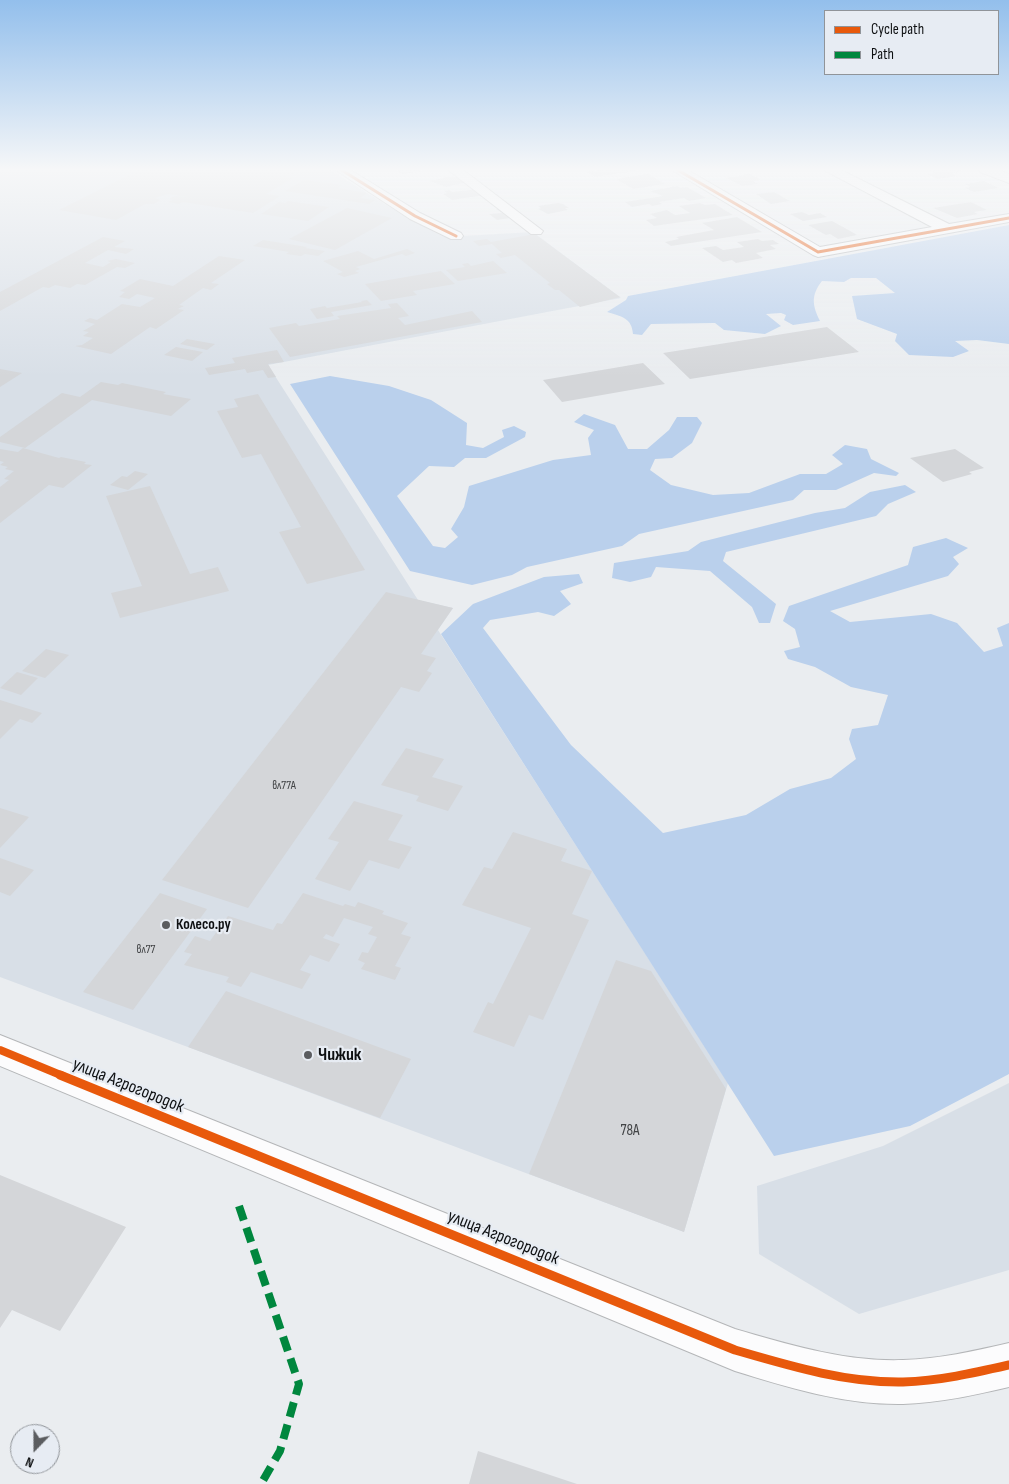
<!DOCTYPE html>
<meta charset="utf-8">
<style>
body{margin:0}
#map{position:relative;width:1009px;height:1484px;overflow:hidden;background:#eaedf0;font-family:"Sofia Sans Condensed",sans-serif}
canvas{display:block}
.legend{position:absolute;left:824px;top:10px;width:175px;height:65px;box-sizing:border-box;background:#e7ecf3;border:1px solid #909499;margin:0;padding:6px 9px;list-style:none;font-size:15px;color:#0e1012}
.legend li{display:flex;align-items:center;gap:10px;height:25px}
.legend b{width:25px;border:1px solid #909499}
.north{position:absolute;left:10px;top:1424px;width:50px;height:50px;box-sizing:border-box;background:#e7ecf3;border:1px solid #909499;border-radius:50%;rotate:202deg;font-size:14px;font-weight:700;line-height:20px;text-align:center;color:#0e1012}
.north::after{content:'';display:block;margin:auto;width:18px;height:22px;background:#5b5d60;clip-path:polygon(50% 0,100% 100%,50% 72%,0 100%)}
</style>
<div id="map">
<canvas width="1009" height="1484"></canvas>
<ul class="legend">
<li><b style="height:6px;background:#e8590c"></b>Cycle path</li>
<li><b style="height:6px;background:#00873e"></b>Path</li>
</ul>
<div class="north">N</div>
</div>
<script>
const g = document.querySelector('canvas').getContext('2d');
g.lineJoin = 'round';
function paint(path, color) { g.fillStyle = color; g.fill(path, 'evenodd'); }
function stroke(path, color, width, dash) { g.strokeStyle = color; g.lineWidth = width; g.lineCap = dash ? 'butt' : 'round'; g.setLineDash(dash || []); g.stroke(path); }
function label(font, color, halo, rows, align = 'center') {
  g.font = font + ' "Sofia Sans Condensed",sans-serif'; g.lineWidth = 4.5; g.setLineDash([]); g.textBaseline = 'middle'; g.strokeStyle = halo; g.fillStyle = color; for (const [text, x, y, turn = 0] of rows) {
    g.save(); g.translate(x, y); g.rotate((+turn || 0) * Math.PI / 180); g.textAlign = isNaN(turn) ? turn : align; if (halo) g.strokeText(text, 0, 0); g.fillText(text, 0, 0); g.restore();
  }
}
paint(new Path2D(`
 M0,169h329l80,50 35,18 89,-5 88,66 -353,67 150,235 35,8 -15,22 290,453 -44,149 -684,-255z
 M1009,1083v187l-150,44 -100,-60 -2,-68 126,-40z`), '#d8dfe7');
paint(new Path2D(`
 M1009,225v119l-32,-4 -22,1 14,10 -16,6 -44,-2 -14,-14 2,-7 -40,-15 -5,-23 43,-3 -19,-15h-25l-7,4 -22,-1c-11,14 -10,24 -2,40l-27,4 -9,-5 2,-5 -5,-2 -15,1 15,12 -16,8 -41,-4 -9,-7 -64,1 -9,11 -9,-1c-1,-16 -12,-18 -26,-22l19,-12 2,-4z
 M330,376l59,10 42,14 36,23 -1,22 17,3 21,-11 -2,-7 12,-4 12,6 -1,5 -39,21h-21l-11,9 -25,-1 -32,30 36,50 12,2 13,-11 -7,-8 13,-22 5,-21 84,-26 38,-5 -3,-17 6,-8 -20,-8 10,-8 31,11 13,24h19l22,-19 8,-13h20l5,6 -10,20 -20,15 -17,1 -5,11 21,15 42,10 36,-2 51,-19h26l17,-10 -11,-9 13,-10 22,4 4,10 28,14 -3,3 -22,-3 -38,17h-32l-11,10 -154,34 -17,12 -95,21 -15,8 -40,10 -62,-14 -120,-187z
 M905,485l11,7 -28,12 -12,12 -150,36 -3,9 53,43 -6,19h-11l-7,-16 -42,-36 -54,-4 -5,10 -21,5 -18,-4 2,-15 74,-12 13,-9 114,-29 30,-5 25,-16z
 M946,538l22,10 -15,9 6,7 -11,12 -118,35 20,11 81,-8 26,9 27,29 19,-6 -6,-18 12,-5v451l-99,52 -136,30 -333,-522 32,-30 71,-27 35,-3 4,9 -23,8 11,13 -17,12 -16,-4 -48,8 -7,8 88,117 92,88 83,-18 44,-26 41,-11 25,-19 -7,-20 3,-10 26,-4 10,-30 -37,-8 -36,-20 -27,-8 -4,-8 16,-4 -5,-18 -12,-8 6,-15 119,-41 5,-18z`), '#bad0ec');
paint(new Path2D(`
 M141,169h160l-14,8 6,1 -27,16 14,2 -27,17 -70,-11 -4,2 -11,-2 5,-2 -4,-1 6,-3 13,1 -20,-3 -13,4 5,2 -6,4h-9l-29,16 -57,-10z
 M396,169h24l2,2 -20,3z
 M607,169h32v1l-44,7 -8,-5z
 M927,169h30l5,2 -11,2 5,3 -19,3 -9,-5 8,-1z
 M648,174l17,10 -32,5 -17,-10z
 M750,174l11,6 -8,1 5,3 -16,2 -16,-8z
 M448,177h13l7,5 -22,5 -17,-6z
 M304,180l38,5 -4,3 29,5 -7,5 15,2 -6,4 -84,-13z
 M984,181l15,7 -25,4 -9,-4 5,-1 -5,-3z
 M677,186l4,2 6,-1 19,11 -17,3 -5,-3 -25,4 3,2 -10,2 -3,-2 -17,3 -7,-5 38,-6 -13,-5z
 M477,189l8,6 -33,5 -9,-6 4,-1 -3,-2 5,-1 3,2z
 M774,192l16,9 -19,3 -15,-10z
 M288,201l41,6 -21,14 -47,-7 18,-12 6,1z
 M971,202l16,8 -13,2 4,2 -21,4 -24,-10z
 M558,203l5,1 6,4h-4l3,2 -20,4 -10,-5 3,-1 -3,-2z
 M700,203l5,2 10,-1 18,11 -79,11 -8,-6 11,-2 -7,-4 17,-4 8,5 15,-2 -11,-7z
 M347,208l45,10 -57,32 -46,-11z
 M502,208l9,7 -4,1 3,2 -13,2 -8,-6 13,-1 -6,-4z
 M802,212l7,3 11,-2 7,4 -24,4 -13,-7z
 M737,217l25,15 -91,14 -6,-4 14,-3 -3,-2 38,-7 -12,-7z
 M832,221l13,7 12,7 -19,4 -8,-5 -4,1 -18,-10z
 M535,234l85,63 -40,10 -21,-17h-4l-8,-6 3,-1 -35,-28 -14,3 -5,-4 6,-1 -10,-9 -13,2 -6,-5 14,-2 4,3z
 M103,237l22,4 -11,6 20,2 -8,5 -18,-4 -23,13 18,4 8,-5 -4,-1 9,-2 19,4 -10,5 -8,-1 -32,18 -8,-1 -7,4 -15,-3 -6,3 -6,-1 -43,24v-19z
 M758,239l4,2 11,-1 6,4 -9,1 6,4 -20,4 7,5 -27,5 -4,-3 -9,2 -21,-14 14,-2 7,4 21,-3 -7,-5z
 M263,240l44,7 -2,1 20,3 -7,5 -13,-2 -4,2 -15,-2 3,-2 -36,-6z
 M407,249l8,4 -9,3 -4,-2 -46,13 4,2 -5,2 4,2 -15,4 -7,-3 6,-2 -20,-11 35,-10 16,8z
 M219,256l26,4 -34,23 8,1 -8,6 -8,-2 -24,17 5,1 -6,3 6,1 -28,19 -6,-2 -39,27 -36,-8 7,-1 11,-7 -10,-2 6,-4 -6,-1 12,-7 -11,-3 6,-3 7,2 25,-16 18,3 15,-9 -18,-4 -8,5 -10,-2 6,-5 -5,-1 20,-12 33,7z
 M493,261l14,12 -49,8 -12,-11 19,-3 -3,-3 6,-1 3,3z
 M441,271l14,13 -42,7 4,4 -36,6 -16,-17z
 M367,300l5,5 -41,7 3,4 -17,3 -7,-10 15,-3 2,2 35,-6 -1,-1z
 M397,303l12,13 -11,2 7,7 67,-14 10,11 -192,35 -21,-29 27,-5 3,3 41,-7 -3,-3 54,-8 -3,-4z
 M827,327l32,25 -169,27 -27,-26z
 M187,339l28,5 -8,6 -27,-6z
 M176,347l27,5 -11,9 -28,-6z
 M277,350l7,12 -16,2 8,13 -8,1 -5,-8 -16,3 -2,-4 -36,6 -4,-7 30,-5 -3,-5z
 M643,363l22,21 -103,18 -19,-22z
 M0,369l22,4 -22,14z
 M101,382l17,3 4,-2 44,9 -3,2 28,5 -20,17 -79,-16 -67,48 -25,-6v-5l62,-44 18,4z
 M258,394l107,176 -58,14 -28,-52 22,-5 -40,-73 -19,4 -25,-47 21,-4 -4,-8z
 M23,448l36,10 2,-1 25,5 -2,2 8,1 -29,23 -14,-3 -49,38v-36l9,-7 -5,-1 10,-8 -9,-2 3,-2 -8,-2 4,-3 -4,-1v-12l18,3z
 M955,449l29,19 -15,4 3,2 -29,8 -33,-24z
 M135,471l13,3 -20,16 -18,-5 12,-9 5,1z
 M150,486l40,88 28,-7 11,24 -109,27 -9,-25 31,-7 -36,-90z
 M386,592l67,16 -32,46 15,4 -9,13 5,2 -13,19 -18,-5 -153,221 -86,-28z
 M46,649l23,6 -24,23 -23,-7z
 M17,672l21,6 -17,17 -21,-7z
 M0,700l42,13 -10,10 -12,-4 -20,20z
 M406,748l38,11 -12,18 31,9 -15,25 -32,-10 3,-5 -38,-11z
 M354,801l49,14 -15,25 24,7 -13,22 -30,-9 -19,31 -35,-12 24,-37 -11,-3z
 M0,808l29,9 -29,31z
 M513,832l54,17 -6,12 31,10 -20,43 17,6 -46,100 -14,-5 -15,32 -41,-15 15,-30 5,2 38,-76 -69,-23 22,-38 8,2z
 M0,858l34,12 -24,26 -10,-4z
 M160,893l47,16 -74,101 -50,-18z
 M303,893l40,13 2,-2 10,3 3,-5 26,9 -2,3 26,9 -7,11 10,3 -16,29 6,2 -6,12 -34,-11 4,-6 -7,-3 4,-8 6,1 9,-16 -9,-3 5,-7 -29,-9 -11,19 -7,-3 -3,4 17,6 -11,18 -19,-7 -10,15 11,4 -9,15 -51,-17 -10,15 -15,-5 3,-5 -45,-12 8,-11 -8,-2 11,-16 15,5 18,-25 45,14 4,-7 5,1z
 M616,960l35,11 75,118 -42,143 -155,-58z
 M226,991l185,68 -31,59 -192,-71z
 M0,1175l126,52 -66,104 -48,-21 -12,18z
 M478,1451l99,33h-108z`), '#d4d6d9');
const street = new Path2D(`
 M334,169h15l71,44 41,20 2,3 -2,3h-10l-41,-20z
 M447,169h15l81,62 -2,3h-10z
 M670,169h16l134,78 112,-20 -110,-58h17l110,55 60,-10v8l-191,35 -5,-2z
 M979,169h18l12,5v9l-29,-11z`);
const secondary = new Path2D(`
 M0,1035l735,294c55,16 111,33 168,31 36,-1 71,-9 106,-17v44c-35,8 -70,16 -106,17 -58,1 -113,-16 -168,-33l-735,-305z`);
stroke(street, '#b4b6b8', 2);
stroke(secondary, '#b4b6b8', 2);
paint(street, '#fcfcfd');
paint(secondary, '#fcfcfd');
stroke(new Path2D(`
 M239,1206l60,178 -19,67 -19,33`), '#00873e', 8, [15, 8]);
stroke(new Path2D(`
 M340,169l75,47 41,20
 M676,169l142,83 191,-34`), '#e8590c', 3);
stroke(new Path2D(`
 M0,1050l63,26`), '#e8590c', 8);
stroke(new Path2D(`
 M60,1075l675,275c55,16 111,33 168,32 36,-1 71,-9 106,-17`), '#e8590c', 9);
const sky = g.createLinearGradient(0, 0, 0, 377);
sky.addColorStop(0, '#93bfec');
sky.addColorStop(0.45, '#f6f7f8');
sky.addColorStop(1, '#f6f7f800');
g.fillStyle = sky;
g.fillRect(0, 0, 1009, 377);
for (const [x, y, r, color] of [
 [166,925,5,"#5b5d60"],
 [308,1055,5,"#5b5d60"]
]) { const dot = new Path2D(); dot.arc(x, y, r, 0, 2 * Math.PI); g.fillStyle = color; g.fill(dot); stroke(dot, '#e7ecf3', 2); }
label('12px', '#424446', null, [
 ["вл77А",284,786],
 ["вл77",146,950]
]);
label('bold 15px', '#0e1012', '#e7ecf3', [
 ["Колесо.ру",176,925]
], 'left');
label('15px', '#424446', null, [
 ["78А",630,1131]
]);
label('bold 18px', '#0e1012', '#e7ecf3', [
 ["Чижик",318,1055]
], 'left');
label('18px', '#0e1012', '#e7ecf3', [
 ["улица Агрогородок",128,1086,22],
 ["улица Агрогородок",503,1238,22]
]);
</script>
